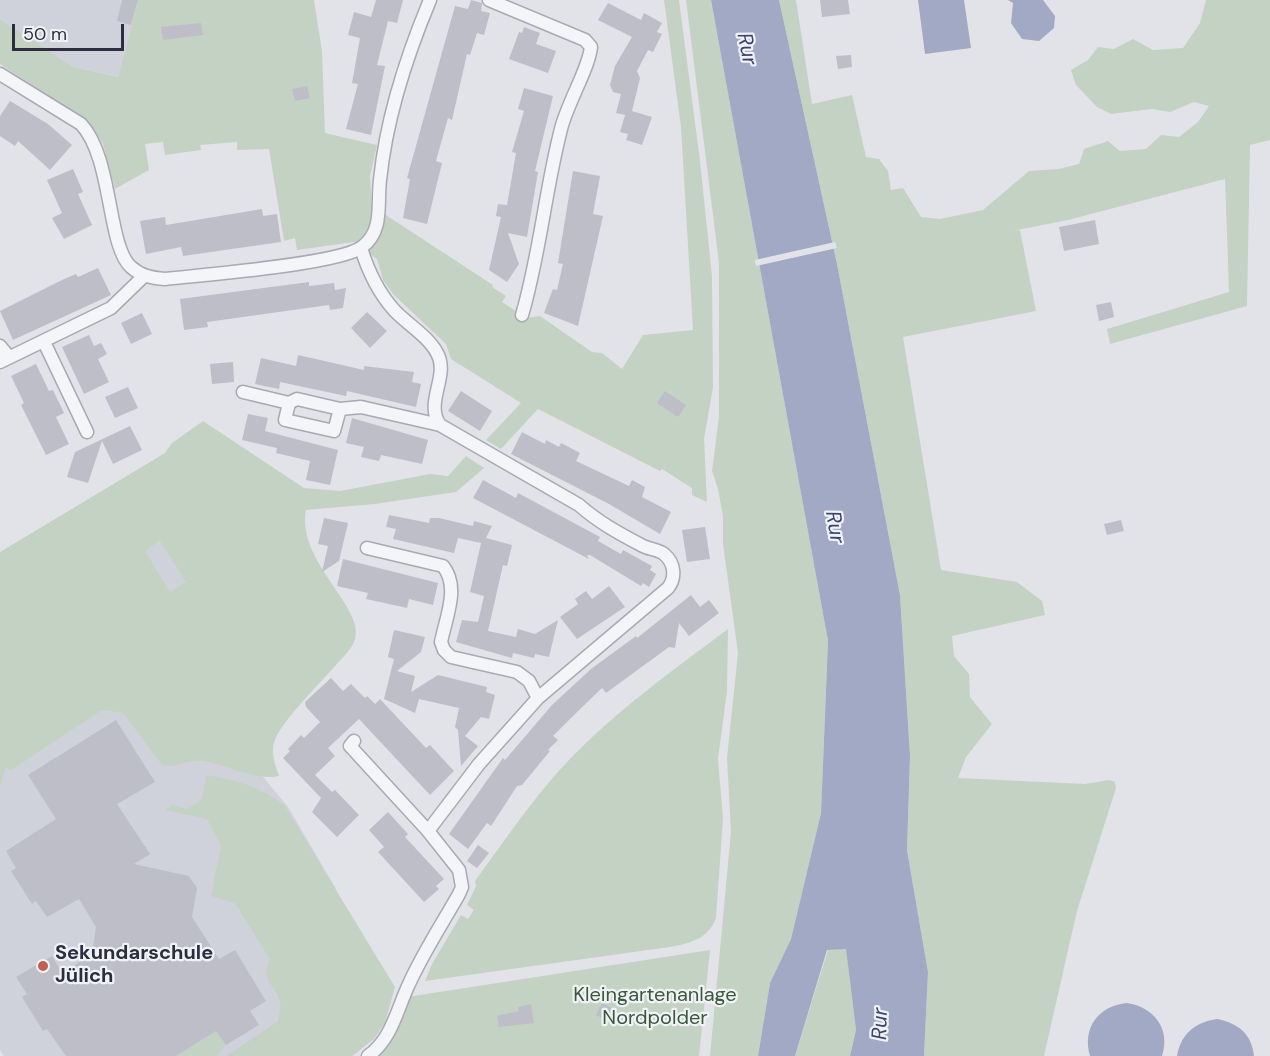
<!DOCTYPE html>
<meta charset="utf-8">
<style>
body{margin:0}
#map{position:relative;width:1270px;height:1056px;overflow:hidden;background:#e2e3e9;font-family:"DM Sans",sans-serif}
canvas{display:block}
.scale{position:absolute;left:12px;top:24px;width:112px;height:27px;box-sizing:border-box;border:3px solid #2c2e3f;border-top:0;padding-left:8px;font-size:18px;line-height:21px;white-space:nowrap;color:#2c2e3f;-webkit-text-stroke:4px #f1f2f6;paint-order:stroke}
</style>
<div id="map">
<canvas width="1270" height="1056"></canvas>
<div class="scale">50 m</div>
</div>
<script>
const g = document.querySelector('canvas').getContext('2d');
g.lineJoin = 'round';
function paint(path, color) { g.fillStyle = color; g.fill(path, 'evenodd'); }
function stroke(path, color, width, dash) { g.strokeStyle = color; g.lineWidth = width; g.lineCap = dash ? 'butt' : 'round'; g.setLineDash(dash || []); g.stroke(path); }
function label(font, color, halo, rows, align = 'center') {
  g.font = font + ' "DM Sans",sans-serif'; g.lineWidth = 4.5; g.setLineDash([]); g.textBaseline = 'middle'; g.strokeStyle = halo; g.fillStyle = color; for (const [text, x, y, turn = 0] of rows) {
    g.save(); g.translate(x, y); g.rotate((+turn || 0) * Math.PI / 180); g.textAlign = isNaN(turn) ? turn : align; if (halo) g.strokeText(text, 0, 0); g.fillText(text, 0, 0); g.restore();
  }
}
paint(new Path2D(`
 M0,0h138l-20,77 -44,-10 -74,-48z
 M250,487l89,142 -55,65 -25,78 29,35 47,80 48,133 -25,32 -6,4h-348l-4,-6v-497l147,-4z`), '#d0d2db');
paint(new Path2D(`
 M138,0h176l8,51 3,82 52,12 -7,31 2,30 121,79 -1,2 14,9 -4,6 24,16 14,-2 52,36 10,1 20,16 21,-34 50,-5 -12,-203 -17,-127h15l21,161 12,115 1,111 -9,52 3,63 -15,-7v-7l-30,-19 -2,2 -122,-62 -37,40 -15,-9 35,-37 -70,-44 -5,-15 -53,-50 -10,-14 -6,-21 -23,-17 -57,8 -2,-12 -11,3 -15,-92 -32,1v-8l-37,3 1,5 -36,5 -2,-13 -18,2 4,26 -34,19 -12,-45 -8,-13 -14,-14 -81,-53v-45l74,48 44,10z
 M686,0h25l117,641 -7,172 -30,126 -21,44 -12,73h-48l21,-224 -4,-74 11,-105 -15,-109v-28l-5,-27 -6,-18 7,-55v-153z
 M779,0h17l16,104 40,-9 14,62 13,2 9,12 3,19 12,-2 18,29 19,2 43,-9 46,-39 30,-2 20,-5 5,-15 24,-8 12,10 26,-2 15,-14 18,2 19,-15 11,-16 -15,-4 -24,10 -18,-3 -41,5 -14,-7 -21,-22 -5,-15 17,-10 10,-13 16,2 19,-10 20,11 30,-2 17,-25 6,-23h64v140l-20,5 -3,161 -137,38 -3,-15 122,-37 -4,-113 -157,41 -56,11 8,-1 16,81 -133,26 38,233 76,12 25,19 3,14 -93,21 2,20 15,18 1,23 22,27 -26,33 -8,21 127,6 24,-4 6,2 1,6 -39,123 -33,145h-120l4,-84 -21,-122 3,-94 -10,-161 -63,-331z
 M203,421l101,67 36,3 90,-17 18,2 18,-20 18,12 -28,24 -81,12 -69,6c-10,51 59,97 49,129 -3,10 -12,18 -19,26 -14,16 -55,57 -61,75 -5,11 0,25 4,36 -25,5 -50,-11 -75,-15 -15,-3 -26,8 -42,4l-39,-52 -21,-3 -92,61 -4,-4 -6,20v-235l165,-99 7,-10zM160,541l26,41 -16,10 -25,-41z
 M728,629l-1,62 -9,68 5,59 -7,100c-8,21 -25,25 -46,29l-245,34 7,-17 29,-49 7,4 6,-9 -7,-5 9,-19 -1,-5c30,-41 58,-83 93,-120 48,-50 105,-91 160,-132z
 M206,775c30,5 56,12 79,31l110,181 -10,36 -11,16 -22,17h-125l51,-35c1,-7 3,-14 2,-20 -4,-14 -21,-22 -10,-41l-35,-57 -24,-7 10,-50 -14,-27 -42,-9 7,-5 16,4 14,-10z
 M846,948l10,82 -6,26h-55l33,-106z
 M710,950l-11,106h-321l29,-59z
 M216,1031l10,14 -9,11h-41z`), '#c4d2c4');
paint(new Path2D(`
 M711,0h68l58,264 63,331 10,161 -3,94 21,122 -4,84h-74l6,-26 -10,-81 -19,1 -32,106h-37l12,-73 21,-44 30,-126 7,-172z
 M918,0h46l7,48 -46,6z
 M1008,0h35l12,16 -1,12 -15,13 -17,-2 -11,-16 2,-20z
 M1127,1003c27,4 44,26 35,53h-72c-8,-28 8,-50 37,-53z
 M1217,1019c21,4 35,15 37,37h-77c4,-22 18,-34 40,-37z`), '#a1a9c5');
paint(new Path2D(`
 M835,242l2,6 -81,18 -1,-6z`), '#e2e3e9');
paint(new Path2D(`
 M122,0h16l-7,25 -14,-4z
 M376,0h27l-6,23 -9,-2 -11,44 8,1 -14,69 -25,-6 12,-45 -6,-1 8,-45 -12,-3 6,-23 17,5z
 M471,0l11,3 -1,8 9,2 -6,22 -7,-2 -7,22 -3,-1 -15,66 -4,-2 -12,43 6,2 -15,61 -24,-6 7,-39 -3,-1 48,-172 13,3z
 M820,0h28l2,14 -28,3z
 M608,3l33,17 3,-7 18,10 -5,9 5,2 -9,18 -5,-2 -11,21 3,7 -8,33 20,6 -10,28 -16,-5 2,-6 -8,-2 5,-17 -9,-2 5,-19 -8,-2 -3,-7 5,-19 17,-29 -34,-17z
 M201,23l2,12 -40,5 -2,-13z
 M524,27l16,6 -4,11 20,7 -8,22 -39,-14 10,-27 3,1z
 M851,55l1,12 -14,2 -2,-13z
 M307,86l3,12 -15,3 -3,-12z
 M524,88l29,8 -18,75 3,1 -11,65 -19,-4 11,31 -12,18 -18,-12 12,-53 -5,-1 2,-12 9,1 9,-52 -4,-1 12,-41 -6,-2z
 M10,101l38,23 24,21 -22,25 -32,-29 -3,5 -15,-10v-20z
 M73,169l10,23 -5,2 14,31 -28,14 -12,-21 10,-5 -15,-33z
 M573,171l27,5 -7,38 10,2 -25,110 -34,-13 9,-24 4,1 6,-26 -5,-1z
 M262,209l1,7 14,-2 4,28 -98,14 -2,-9 -35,7 -6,-33 25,-4 1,8z
 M1095,220l4,24 -35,7 -5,-24z
 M98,268l13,27 -98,45 -13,-29 62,-31 14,-6 2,3z
 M309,282v4l25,-3 1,7 11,-2 -3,20 -13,2 -1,-5 -86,12 -36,5 1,5 -24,3 -4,-31z
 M1111,302l3,15 -15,4 -3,-16z
 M367,312l20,19 -17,17 -19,-20z
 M142,313l10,21 -21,10 -10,-21z
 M89,335l5,11 7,-3 6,11 -9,5 11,23 -25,12 -22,-47z
 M298,355l66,15v-4l50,6 -2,10 9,2 -5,23 -69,-16 -1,5 -66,-14 -1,7 -24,-5 6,-26 35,8z
 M233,362l1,20 -22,2 -2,-20z
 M36,364l13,27 4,-1 11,23 -8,4 13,27 -23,11 -25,-50 3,-2 -13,-27z
 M128,387l10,21 -23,10 -10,-21z
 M461,391l31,20 -12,20 -32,-20z
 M665,391l21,14 -8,12 -21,-14z
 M248,414l20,4 -3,13 73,19 -8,35 -24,-5 4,-19 -34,-8 1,-5 -35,-8z
 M352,418l76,22 -6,24 -41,-9 -2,6 -18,-4 3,-10 -18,-4z
 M130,426l12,24 -29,14 -11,-23 -14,42 -21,-6 8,-25z
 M522,432l23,12 1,-4 13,7 2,-4 19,10 -4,8 53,25 3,-6 13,7 -3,10 29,15 -11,22 -51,-30 -98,-50z
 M483,480l33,18 2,-5 82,44 -2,4 23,13 2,-4 29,16 -2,4 6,4 -7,13 -6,-4 -2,3 -51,-31h-3l2,4 -116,-61z
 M389,515l40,8 1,-5h9l34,8 1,-5 18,5 -6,12 26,7 -5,21 -4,-1 -15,66 28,6 2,-8 17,5 23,-14 -9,37 -14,-3 -1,4 -21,-5 -1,5 -56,-16 6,-22 16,2 6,-26 -14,-4 11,-49 -23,-5 -4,15 -61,-14 3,-10 -10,-2z
 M324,518l24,5 -9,38 -17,11 6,-26 -10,-2z
 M1121,520l3,11 -17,4 -3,-11z
 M705,527l5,32 -23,3 -5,-32z
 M343,559l95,24 -5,22 -24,-6 -2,9 -41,-9 2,-6 -31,-7z
 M609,586l16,21 -48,32 -17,-22 18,-13 -3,-5 11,-8 6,8z
 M691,595l9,12 9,-7 10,13 -30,23 -10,-13 -4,25 -6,-1 -63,46 -4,-5 -29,28 -20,20 5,4 -10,10 2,1 -28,34 -5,1 -22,34 -4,6 -4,-3 -19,26 -19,-15 54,-76 2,2 47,-55 39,-36 45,-33 1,2z
 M394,630l31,7 -4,15 -24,19 18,5 -4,16 27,-17 49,12 -1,5 9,3 -6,24 -8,-2 -16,19 13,10 -17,20 -3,-36 -3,-3 4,-19 -40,-9 -4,14 -31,-14 10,-40 -6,-2z
 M331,678l12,13 8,-7 14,14 2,-2 8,8 5,-5 46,49 4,-3 24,26 -24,24 -71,-76 -31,29 7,8 -20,19 17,17 3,-2 24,25 -22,22 -25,-25 9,-14 -38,-40 7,-7 -2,-2 13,-14 3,3 16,-16 -14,-15 -1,-5z
 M116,720l39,62 -38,22 33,50 -16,10 55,12 8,12 -5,29 27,42 16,-9 31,51 -16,10 9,14 -33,20 -10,-14 -40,25h-110l-19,-27 -4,2 -21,-34 5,-3 -11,-17 36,-21 10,17 30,-19 4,-27 -17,-28 -32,18 -11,-16 -4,3 -21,-33 5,-3 -10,-17 50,-32 -28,-44z
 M388,812l20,22 -3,3 39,42 -8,7 3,3 -15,13 -46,-50 6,-5 -15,-17z
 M478,845l11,8 -12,15 -10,-7z
 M602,1003l14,7 -6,12 -14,-7z
 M531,1004l3,19 -35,4 -2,-11 22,-5 -1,-4z`), '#bdbec8');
const minor = new Path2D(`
 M489,0l96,40 6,7c-2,21 -24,57 -30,82 -16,62 -21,125 -39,186
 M0,74l81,50c32,34 26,122 50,143 10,9 21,11 34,12 37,-4 175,-15 197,-32 22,-16 15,-43 18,-67 6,-59 27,-125 50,-180
 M361,248c7,23 17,44 33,62 13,14 34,26 43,43 13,23 -13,49 3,72l139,80c19,17 41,29 64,41 6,3 16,4 21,8 11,9 12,24 4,34l-130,110 -59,66 -51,67
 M44,342l43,90
 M0,346l9,11
 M0,362l111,-54 33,-32
 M243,392l46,11 8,-4 43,10 21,-2 79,18
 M289,403l-4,17 49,11 6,-22
 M367,548l76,18c17,21 3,51 -2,76l3,8 7,7 66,15 12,9 9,17
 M354,741l-4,5 78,85 31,39 3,17 -3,7c-17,30 -36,59 -50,90 -12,25 -17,55 -41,72`);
stroke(minor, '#a8a9b3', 15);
stroke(minor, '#f4f5f8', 12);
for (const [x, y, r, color] of [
 [43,966,6,"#c15f54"]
]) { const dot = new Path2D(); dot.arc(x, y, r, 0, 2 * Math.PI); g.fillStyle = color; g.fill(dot); stroke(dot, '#f1f2f6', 2); }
label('bold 20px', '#2c2e3f', '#f1f2f6', [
 ["Sekundarschule",55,954],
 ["Jülich",55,977]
], 'left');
label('20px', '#3a593c', '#f1f2f6', [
 ["Kleingartenanlage",655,996],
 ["Nordpolder",655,1019]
]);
label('italic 21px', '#3a446f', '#f1f2f6', [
 ["Rur",746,49,79],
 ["Rur",834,527,81],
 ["Rur",881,1024,-88]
]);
</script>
